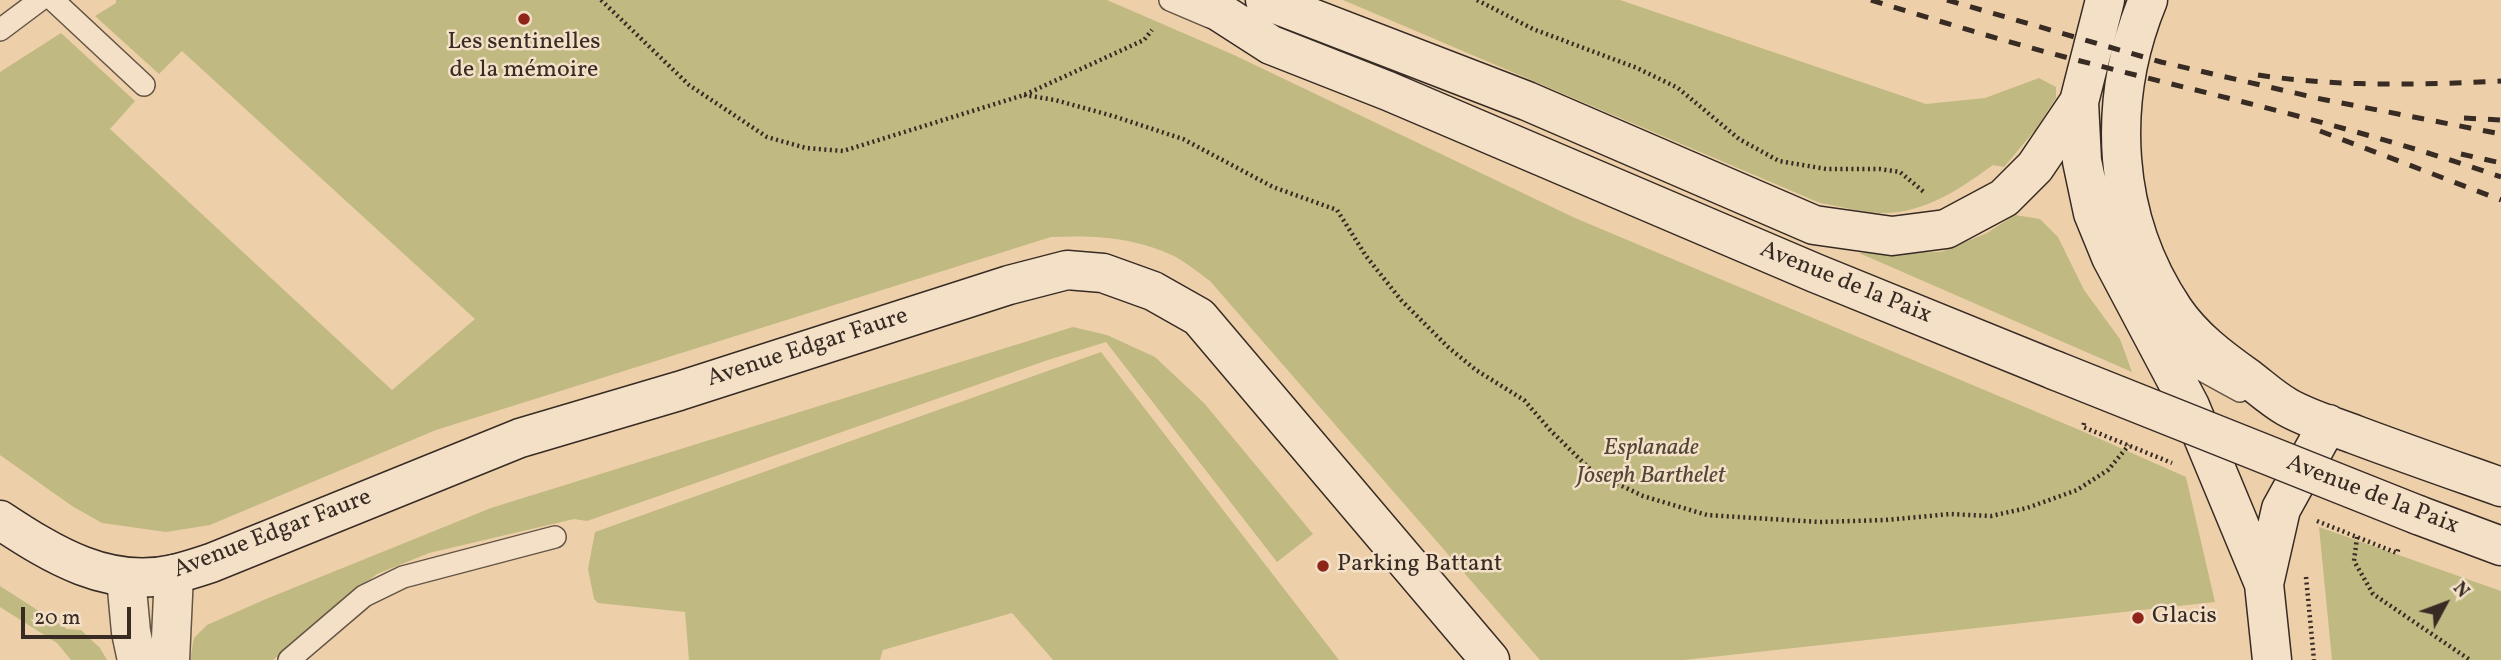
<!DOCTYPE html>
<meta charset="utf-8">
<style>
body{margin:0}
#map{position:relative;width:2501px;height:660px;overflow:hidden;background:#edd0a9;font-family:Vollkorn,serif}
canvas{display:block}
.north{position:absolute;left:2410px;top:569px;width:70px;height:70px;-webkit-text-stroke:5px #f3e0c7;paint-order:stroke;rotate:49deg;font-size:19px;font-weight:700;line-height:28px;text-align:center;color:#372b24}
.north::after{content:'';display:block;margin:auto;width:24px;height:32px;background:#372b24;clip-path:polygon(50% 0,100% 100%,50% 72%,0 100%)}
.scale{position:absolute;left:21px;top:607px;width:110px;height:32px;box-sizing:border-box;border:4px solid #372b24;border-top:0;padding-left:9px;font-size:21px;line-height:24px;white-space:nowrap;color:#372b24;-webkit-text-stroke:5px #f3e0c7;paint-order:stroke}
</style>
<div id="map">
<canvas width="2501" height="660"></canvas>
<div class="north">N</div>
<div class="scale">20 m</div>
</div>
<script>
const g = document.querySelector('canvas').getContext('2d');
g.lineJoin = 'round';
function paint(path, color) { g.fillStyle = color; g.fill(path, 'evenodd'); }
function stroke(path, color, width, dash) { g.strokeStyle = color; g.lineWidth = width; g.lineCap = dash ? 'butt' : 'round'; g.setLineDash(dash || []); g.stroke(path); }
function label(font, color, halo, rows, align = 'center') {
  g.font = font + ' Vollkorn,serif'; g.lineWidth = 5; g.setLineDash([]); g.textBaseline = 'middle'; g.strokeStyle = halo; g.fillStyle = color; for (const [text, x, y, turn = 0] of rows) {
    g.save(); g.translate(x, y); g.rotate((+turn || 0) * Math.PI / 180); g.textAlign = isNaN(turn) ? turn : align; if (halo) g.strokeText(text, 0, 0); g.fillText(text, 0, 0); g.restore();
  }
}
paint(new Path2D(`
 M116,0h991l127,55 341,163 507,213 104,46 29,125 -531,58h-144l-330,-379c-11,-8 -23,-18 -36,-25 -41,-19 -78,-21 -123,-19l-615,193 -226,95 -44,7 -64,-9 -30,-17 -72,-51v-383l61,-39 74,68 -25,28 282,261 83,-71 -293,-268 -23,23 -64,-58 21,-13z
 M1343,0h277l306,104 59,-6 54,-20 17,9v11l-20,31 -32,38 -11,-2c-33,24 -71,50 -114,48 -19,-1 -40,-7 -59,-10z
 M2015,215l25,4 18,18 26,53 36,49 12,33 -273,-119 82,-1 46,-19z
 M1073,327l34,8 48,22 49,46 109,131 -36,28 -171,-220 -58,18 -461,161 -13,-2 -145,34 -52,21 -39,30 -65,56h-83l4,-22 13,-13 59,-26 225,-91z
 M1101,352l238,308h-286l-41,-47 -129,37 -3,10h-191l-4,-48 -87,-9 -4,-4 -6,-30 7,-37z
 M2319,527l182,64v69h-169z
 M0,586l67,43 14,1 19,18 7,12h-36l-14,-17 -57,-36z`), '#c0b982');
const lane = new Path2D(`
 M53,0l91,85
 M1170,0l40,17
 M0,30l40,-30
 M2167,345l31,23 42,23
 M289,660l75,-64 39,-19 152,-40`);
const street = new Path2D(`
 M126,578l5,54 6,28
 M170,660l4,-86`);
const secondary = new Path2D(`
 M1201,0l70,45 117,46 427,182 239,97
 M1265,0l262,101 287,124 78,11 54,-7 58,-31 31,-31 44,-65
 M2105,0l-26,102 3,59 11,52 18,44 79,149 74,178
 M2148,0c-42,102 -36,218 26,310 19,28 47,49 74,68 13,10 25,21 39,29 21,12 46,19 69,28 48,18 97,35 145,52
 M2418,515l83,31
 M0,520c53,35 108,69 174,54 13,-3 25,-7 37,-11l309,-125 159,-47 330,-106 58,-15 36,3 50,18 46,26 291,343
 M2272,660l-8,-76 17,-75 47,-85`);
stroke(lane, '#645445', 24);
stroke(street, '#645445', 41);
stroke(secondary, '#372b24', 41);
stroke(new Path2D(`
 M601,0l88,85 78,52 39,11 37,3 181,-56 120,-55 8,-10
 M1477,0l56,29 104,39 41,20 61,51 40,22 47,8h54l20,3 25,21
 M1024,95l31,5 58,16 70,23 90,48 64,23 29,46 35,44 47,47 28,23 48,30 27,31 42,41 50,24 64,19 47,3 66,4 66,-2 64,-6 41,2 36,-8 50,-18 31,-20 21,-25
 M2084,423l-1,4 89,36
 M2317,521l80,32 2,-6
 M2357,537l-3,24 19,33 97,66
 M2306,577l8,83`), '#372b24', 4.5, [2, 3.5]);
stroke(lane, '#f3e0c7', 21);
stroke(street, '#f3e0c7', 38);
stroke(secondary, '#f3e0c7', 38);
stroke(new Path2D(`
 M1871,0c64,20 129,40 194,57 146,38 293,70 436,120
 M1947,0l214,62 160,37 180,35
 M2258,75c81,12 161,10 243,6
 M2464,118l37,2
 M2320,131l181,69
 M2461,154l40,9`), '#372b24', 5, [12, 12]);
const secondaryBridge = new Path2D(`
 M2054,370l364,145`);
stroke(secondaryBridge, '#372b24', 41, []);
stroke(secondaryBridge, '#f3e0c7', 38);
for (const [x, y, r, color] of [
 [524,19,7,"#8f2418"],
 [1323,566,7,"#8f2418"],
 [2138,618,7,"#8f2418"]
]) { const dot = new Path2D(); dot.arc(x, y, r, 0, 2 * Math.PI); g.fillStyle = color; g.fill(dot); stroke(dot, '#f3e0c7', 2.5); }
label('24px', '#372b24', '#f3e0c7', [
 ["Les sentinelles",524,44,"center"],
 ["de la mémoire",524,72,"center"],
 ["Parking Battant",1337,566],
 ["Glacis",2152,618]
], 'left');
label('24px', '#372b24', '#f3e0c7', [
 ["Avenue de la Paix",1845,284,22],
 ["Avenue Edgar Faure",808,349,-18],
 ["Avenue de la Paix",2372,496,21],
 ["Avenue Edgar Faure",273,535,-21]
]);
label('italic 24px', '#524737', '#f3e0c7', [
 ["Esplanade",1651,450],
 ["Joseph Barthelet",1651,478]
]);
</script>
